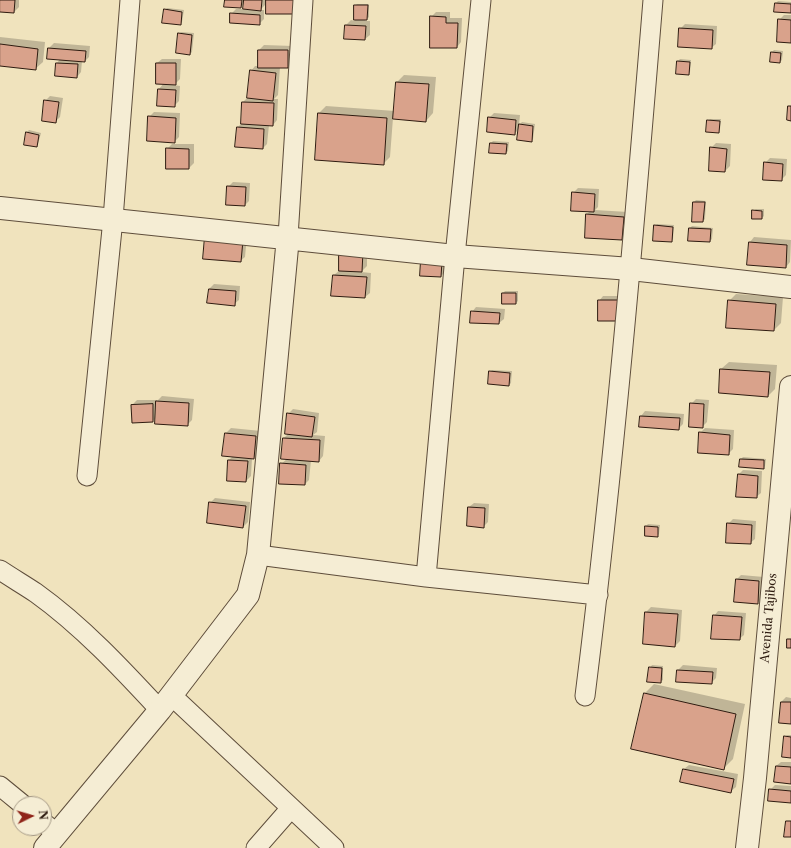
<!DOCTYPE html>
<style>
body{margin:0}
#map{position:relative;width:791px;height:848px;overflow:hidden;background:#f0e3bd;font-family:"Libre Caslon Text",serif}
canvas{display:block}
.north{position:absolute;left:12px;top:796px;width:40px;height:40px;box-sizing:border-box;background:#f5edd4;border:1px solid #a59986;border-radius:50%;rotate:85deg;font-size:11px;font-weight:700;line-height:16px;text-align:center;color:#2e1b10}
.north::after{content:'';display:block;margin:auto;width:14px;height:18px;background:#8f2418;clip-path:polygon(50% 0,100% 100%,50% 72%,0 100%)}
</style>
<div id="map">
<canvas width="791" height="848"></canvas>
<div class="north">N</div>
</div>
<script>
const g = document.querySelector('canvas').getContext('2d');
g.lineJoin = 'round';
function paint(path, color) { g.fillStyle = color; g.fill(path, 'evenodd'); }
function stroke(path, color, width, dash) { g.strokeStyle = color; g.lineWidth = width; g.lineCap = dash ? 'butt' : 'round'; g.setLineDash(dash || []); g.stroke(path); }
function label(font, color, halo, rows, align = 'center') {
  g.font = font + ' "Libre Caslon Text",serif'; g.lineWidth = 4; g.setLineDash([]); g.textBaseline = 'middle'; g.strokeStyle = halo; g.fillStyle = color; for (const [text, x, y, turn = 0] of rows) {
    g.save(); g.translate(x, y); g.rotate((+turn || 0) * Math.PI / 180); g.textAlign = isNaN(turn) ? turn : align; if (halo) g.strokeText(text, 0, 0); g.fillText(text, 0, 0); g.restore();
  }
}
paint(new Path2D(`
 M0,0h19v7l-5,5 -14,-1z
 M226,0h40l-1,5 -5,5h4v9l-5,5 -28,-10 5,-5h8l1,-6 -4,4z
 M778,1l13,1v10l-15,-9z
 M357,4h12v13l-4,4h5v14l-5,4 -19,-14 5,-5 4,1v-15z
 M167,8l17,2 -2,12 -2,2 -15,-14z
 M436,12h14v6h12l-1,24 -4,5 -26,-30z
 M784,15h7v27l-12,-22z
 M685,24l32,2 -1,18 -5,4 -31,-19z
 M181,32l13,1 -2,19 -2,2 -11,-20z
 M0,37l45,5 -2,20 -8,7 -35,-4z
 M54,43l36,3 -1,11 -4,4h-3l-1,11 -4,5 -20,-14 3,-4 -12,-1 1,-10z
 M264,45l29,1 -1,16 -4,5h-8l-2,28 -4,4h4l-1,21 -4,5h-4l-2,19 -4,4 -25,-21 4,-4 1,-21 5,-5 3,-26 4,-5h4v-16z
 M774,50l9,1 -1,9 -2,2 -8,-10z
 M162,59h19l-1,20 -6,6 6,1 -1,15 -5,5 -15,-17 5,-6 -7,-20z
 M680,59l11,1 -1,12 -2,2 -10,-13z
 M404,75l32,2 -3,36 -7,8 -33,-3 -3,39 -7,7 -64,-51 7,-7 69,5 2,-29z
 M50,96l13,2 -3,19 -4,4 -11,-20z
 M154,112l26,1 -1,24 -5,5 -25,-25z
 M494,113l26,2 -1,10 3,-3 13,2 -2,15 -2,2 -12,-12 -5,5 -25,-16z
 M710,119h11l-1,10 -2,3 -10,-11z
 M29,130l12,3 -3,11 -2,2 -9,-14z
 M493,141l16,1 -1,9 -2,2 -15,-10z
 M716,143l15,1 -1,22 -5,5 -14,-23z
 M172,144h22v19l-5,5 -22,-19z
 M770,158l17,1 -1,16 -5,5 -16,-17z
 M233,182l17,1 -1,18 -4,4 -17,-18z
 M578,188l21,1 -1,18 -3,3 33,2 -2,23 -4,4 -35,-25 3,-3 -17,-18z
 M696,200l10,1 -1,18 -2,2 -9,-19z
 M756,209h8v7l-2,2 -9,-7z
 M657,224l17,1 -1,14 -2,2 -16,-15z
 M692,226l21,2 -1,11 -2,2 -20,-13z
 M247,235l-2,22 -5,4 -36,-3z
 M754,237l37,3 -1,22 -4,5 -36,-25z
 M367,247v19l-6,6 10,1 -1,20 -5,4 -32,-2 1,-20z
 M446,257v14l-5,5 -20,-1z
 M214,284l26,2 -1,14 -5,4 -25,-15z
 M505,291h13v10l-2,2 -13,-10z
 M736,294l47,3 -2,26 -7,7 -45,-29z
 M603,296h20l-4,24 -20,-19z
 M476,307l29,2 -1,10 -5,4 -27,-11z
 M729,362l48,3 -2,24 -7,7 -47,-27z
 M492,370l20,1 -1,12 -2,2 -19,-13z
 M162,396l32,3 -2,21 -5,5 -31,-7 -3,3 -21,-16 5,-5h20v1z
 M696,399l13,1 -2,22 -5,5 -11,-23z
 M293,409l26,4 -2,19 -4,3 12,1 -2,20 -4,5 -8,-1 -2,20 -4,4 -24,-20 6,-5 -3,-21 5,-5 -1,-19z
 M645,411l39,3 -1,10 -5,5 -37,-13z
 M231,428l30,3 -3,23 -4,4h-2l-1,18 -5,5 -17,-21 4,-4 -10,-1 3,-22z
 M705,428l29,2 -1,19 -5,5 -28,-21z
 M743,457l23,2 -1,7 -2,2 -22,-9z
 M743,470l19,1 -1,22 -5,4 -18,-22z
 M215,498l35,4 -2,20 -5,5 -33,-24z
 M474,503l15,1 -1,18 -5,5 -14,-20z
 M733,519l23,2 -1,18 -5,4 -22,-19z
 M648,524l12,1 -1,9 -2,2 -11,-10z
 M741,575l23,2 -2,21 -5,5 -21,-23z
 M651,607l31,3 -2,31 -5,5 -29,-34z
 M718,611l28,2 -2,22 -5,4 -25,-23z
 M652,665l11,1v14l-3,2 -10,-14z
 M683,665l34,3 -1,10 -5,5 -34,-2 1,-11z
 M654,684l91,20 -12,55 -10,10 -78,-76z
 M786,697l5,1v25l-11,-1 1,-20z
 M787,735h4v22l-6,-20z
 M781,762h10v21l-15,-17z
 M689,765l49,9 -2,13 -5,4 -47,-22z
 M775,785l16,1v16l-21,-12z`), '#0003');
const building = new Path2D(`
 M0,0h15l-1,13 -14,-1z
 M225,0h17l-1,8 -17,-1z
 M244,0h18l-1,11 -18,-2z
 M266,0h31v14h-31z
 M775,3l16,1v9l-17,-1z
 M354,5h14l-1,15h-13z
 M164,9l18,3 -1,13 -19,-2z
 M230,13l30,2v10l-30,-2z
 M430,16l16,1v6h12l-1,25h-27z
 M778,19l13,1v23l-14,-1z
 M345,25l21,1 -1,14 -21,-1z
 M679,28l34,2 -1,19 -34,-2z
 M178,33l14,2 -2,20 -14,-2z
 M0,44l38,5 -2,21 -36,-4z
 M48,48l38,3 -1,11 -38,-3z
 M258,50h30v18h-30z
 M771,52l10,1 -1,10 -10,-1z
 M677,61l13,1 -1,13 -13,-1z
 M56,63l22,1 -1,14 -22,-2z
 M156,63h20v22l-20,-1z
 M250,70l26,3 -3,28 -26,-3z
 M396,82l33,2 -3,38 -33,-3z
 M158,89l18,1 -1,17 -18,-1z
 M44,100l15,2 -3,21 -14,-2z
 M242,102l32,1 -1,23 -32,-2z
 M788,106h3v15l-4,-1z
 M318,113l69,5 -3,47 -69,-5z
 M148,116l28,2 -1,25 -28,-2z
 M488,117l28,3 -1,15 -28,-3z
 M707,120l13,1 -1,12 -13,-1z
 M519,124l14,2 -1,16 -15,-2z
 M237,127l27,2 -1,20 -28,-2z
 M26,132l13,3 -2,12 -13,-2z
 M490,143l17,1 -1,10 -17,-1z
 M710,147l17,2 -2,23 -16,-1z
 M166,148l23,1v20h-23z
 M764,162l19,2 -1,17 -19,-1z
 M227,186l19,1 -1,19 -19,-1z
 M572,192l23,2 -1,18 -23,-1z
 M693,202h12l-2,20h-11z
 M752,210l10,1v8h-10z
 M586,214l38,3 -2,23 -37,-2z
 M654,225l19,2 -1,15 -19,-1z
 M689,228l22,1 -1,13 -22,-1z
 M205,236l38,4 -2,22 -38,-3z
 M749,242l38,3 -1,23 -39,-3z
 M339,251h24l-1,21 -23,-1z
 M421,260l21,1 -1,16 -21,-1z
 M333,275l34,2 -2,21 -34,-2z
 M209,289l27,2 -1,15 -28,-3z
 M502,293h14v11h-14z
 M598,300h21v21h-21z
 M728,300l48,4 -2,27 -48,-3z
 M471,311l29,2 -1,11 -29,-1z
 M720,369l50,3 -2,25 -49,-4z
 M489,371l21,2 -1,13 -21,-2z
 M156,401l33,2 -1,23 -33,-2z
 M690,403l14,1 -1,24 -14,-1z
 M153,404v18l-21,1 -1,-18z
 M287,413l28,4 -3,20 -27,-3z
 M640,416l40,2 -1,12 -40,-3z
 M699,432l31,3 -1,20 -31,-2z
 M225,433l31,3 -2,23 -32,-3z
 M283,438l37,2 -1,22 -38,-3z
 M740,459l24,1v9l-25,-2z
 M228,460l20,1 -2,21 -19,-1z
 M280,463l26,2 -1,20 -26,-1z
 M738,474l20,2 -1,22 -21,-1z
 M209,502l37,4 -3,22 -36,-5z
 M468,507l17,1 -1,20 -17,-2z
 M727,523l25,2 -1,19 -25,-1z
 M645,526l13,1v10l-13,-1z
 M736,579l23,2 -1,23 -24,-2z
 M645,612l33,2 -3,33 -32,-3z
 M713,615l29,2 -2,23 -29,-1z
 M787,639h4v9h-4z
 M649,667l13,1 -1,15 -14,-1z
 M677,670l36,2 -1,12 -36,-2z
 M644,693l92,21 -12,56 -93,-21z
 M781,702h10v22l-12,-1z
 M784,736l7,1v21l-9,-1z
 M776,766l15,1v17l-17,-2z
 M683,769l51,10 -3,14 -51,-11z
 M769,789l22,2v12l-23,-2z
 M786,821h5v16h-7z`);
paint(building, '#d9a28b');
stroke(building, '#2e1b10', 1);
const minor = new Path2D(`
 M288,237l15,-237
 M87,476l26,-257 17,-219
 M258,555l168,22 172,18
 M0,570c12,8 24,15 36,23 46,33 86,76 124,117
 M426,577l29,-321 26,-256
 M171,695l163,153
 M585,696c29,-231 49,-464 68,-696
 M0,786l22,18
 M44,823l12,10
 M256,848l35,-40`);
const tertiary = new Path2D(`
 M0,208l455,48 176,13 160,18
 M45,848l115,-138 88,-115 10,-40 30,-318
 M747,848l8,-70 36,-391`);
stroke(minor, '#5e4d3b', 21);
stroke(tertiary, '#5e4d3b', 24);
stroke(minor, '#f5edd4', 19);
stroke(tertiary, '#f5edd4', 22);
label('12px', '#2e1b10', '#f5edd4', [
 ["Avenida Tajibos",769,618,-85]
]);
</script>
